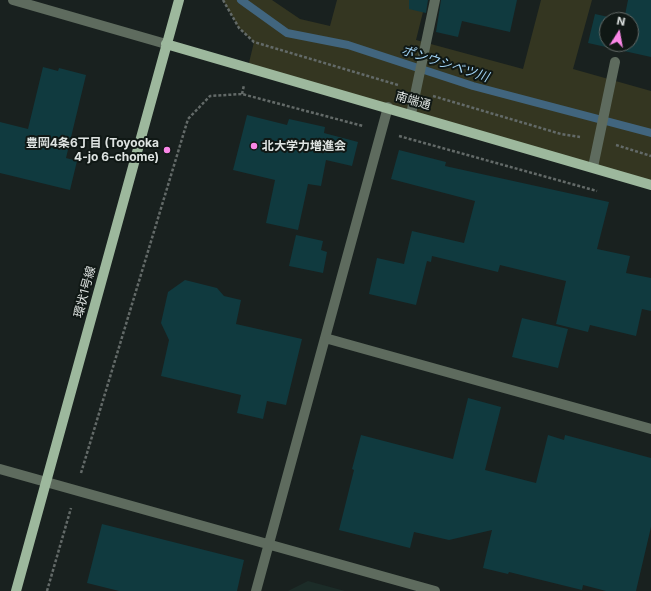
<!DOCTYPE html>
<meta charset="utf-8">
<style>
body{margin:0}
#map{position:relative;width:651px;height:591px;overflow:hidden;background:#19211f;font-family:Inter,sans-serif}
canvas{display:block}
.north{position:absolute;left:599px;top:12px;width:40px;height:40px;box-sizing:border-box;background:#101815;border:1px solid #636a67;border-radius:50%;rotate:11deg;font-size:11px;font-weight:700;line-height:16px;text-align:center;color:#dfe4e2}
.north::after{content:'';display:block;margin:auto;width:14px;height:18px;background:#fa87e7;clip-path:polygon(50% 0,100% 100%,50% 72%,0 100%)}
</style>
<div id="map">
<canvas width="651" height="591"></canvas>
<div class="north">N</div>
</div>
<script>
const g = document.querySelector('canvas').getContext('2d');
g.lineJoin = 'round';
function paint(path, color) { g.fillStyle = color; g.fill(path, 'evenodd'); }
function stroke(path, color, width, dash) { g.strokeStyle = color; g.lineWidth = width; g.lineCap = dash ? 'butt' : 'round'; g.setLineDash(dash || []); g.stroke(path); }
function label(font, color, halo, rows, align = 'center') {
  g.font = font + ' Inter,"Noto Sans JP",sans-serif'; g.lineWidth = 4; g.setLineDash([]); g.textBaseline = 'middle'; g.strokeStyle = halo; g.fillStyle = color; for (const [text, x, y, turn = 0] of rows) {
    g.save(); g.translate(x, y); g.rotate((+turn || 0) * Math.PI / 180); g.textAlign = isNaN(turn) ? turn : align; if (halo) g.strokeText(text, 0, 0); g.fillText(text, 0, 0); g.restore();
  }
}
paint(new Path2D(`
 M308,581l37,10h-57z`), '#1c2c28');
paint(new Path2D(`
 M223,0h49l28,19 30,7 7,-26h89l-10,40 107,29 18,-69h51l-19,69 78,22v94l-403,-118 6,-25 -15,-14z`), '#343621');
stroke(new Path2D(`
 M241,0l46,33 61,12 125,41 178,47`), '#41657e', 8);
paint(new Path2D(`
 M409,0h19l-2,13 -17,-4z
 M441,0h76l-7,32 -48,-11 -4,16 -22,-5z
 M628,0h23v57l-63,-14 7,-29 27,6h-15v24h24v-24h-7z
 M43,67l15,4 1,-3 27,7 -20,83 11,3 -7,29 -70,-17v-51l28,7z
 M247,115l40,10 2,-6 36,8 -1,6 34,9 -6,24 -26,-6 -5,26 -13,-2 -10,46 -32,-7 9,-43 -42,-10z
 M399,150l47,12 -1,4 164,36 -12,47 33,7 -4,17 25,5v33l-9,-2 -6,27 -46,-11 -2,7 -32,-8 10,-43 -66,-16 -2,7 -66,-16 -1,6 -4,-1 -11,44 -47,-11 8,-36 27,6 8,-33 52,12 11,-42 -84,-22z
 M296,235l27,6 -2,9 6,2 -4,21 -34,-7z
 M185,280l32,8 7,8 17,4 -5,24 66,15 -16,66 -19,-4 -4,18 -26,-6 4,-18 -80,-19 8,-36 -8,-17 7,-31z
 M522,318l46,11 -10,39 -46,-11z
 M468,398l33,9 -16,63 51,13 12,-48 16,5 1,-5 86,23v69l-15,64h-30l-23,-6 -1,5 -73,-18 -1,2 -25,-6 9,-38 -43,10 -35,-8 -4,16 -71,-18 15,-60 -2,-1 9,-34 92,24z
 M102,524l142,36 -7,31h-118l-32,-8z`), '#103a3f');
stroke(new Path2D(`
 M223,0l16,28 15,14 144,43
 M242,94l2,-9
 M433,96l128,38 19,3
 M399,136l198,55
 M616,145l35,11
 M81,473l107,-354 22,-23 32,-2 121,32
 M47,591l24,-83`), '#636a68', 2.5, [3, 2]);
stroke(new Path2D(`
 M13,0l153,44
 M411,114l24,-114
 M593,167l22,-105
 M325,338l326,91
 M0,469l435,122
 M256,591l132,-484`), '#5e6b5e', 10);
stroke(new Path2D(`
 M166,44l485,141
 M16,591l163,-591`), '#9db89d', 10);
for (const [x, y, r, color] of [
 [254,146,4,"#fa87e7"],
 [167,150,4,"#fa87e7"]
]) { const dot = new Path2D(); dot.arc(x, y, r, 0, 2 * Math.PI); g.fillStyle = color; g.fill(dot); stroke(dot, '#101815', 1.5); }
label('12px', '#dfe4e2', '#101815', [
 ["南端通",413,101,16],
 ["環状1号線",85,292,-75]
]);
label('bold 12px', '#dfe4e2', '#101815', [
 ["豊岡4条6丁目 (Toyooka",159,143],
 ["4-jo 6-chome)",159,157],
 ["北大学力増進会",262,146,"left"]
], 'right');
label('italic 13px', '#a2d3f5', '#101815', [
 ["ポンウシベツ川",445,64,18]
]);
</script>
